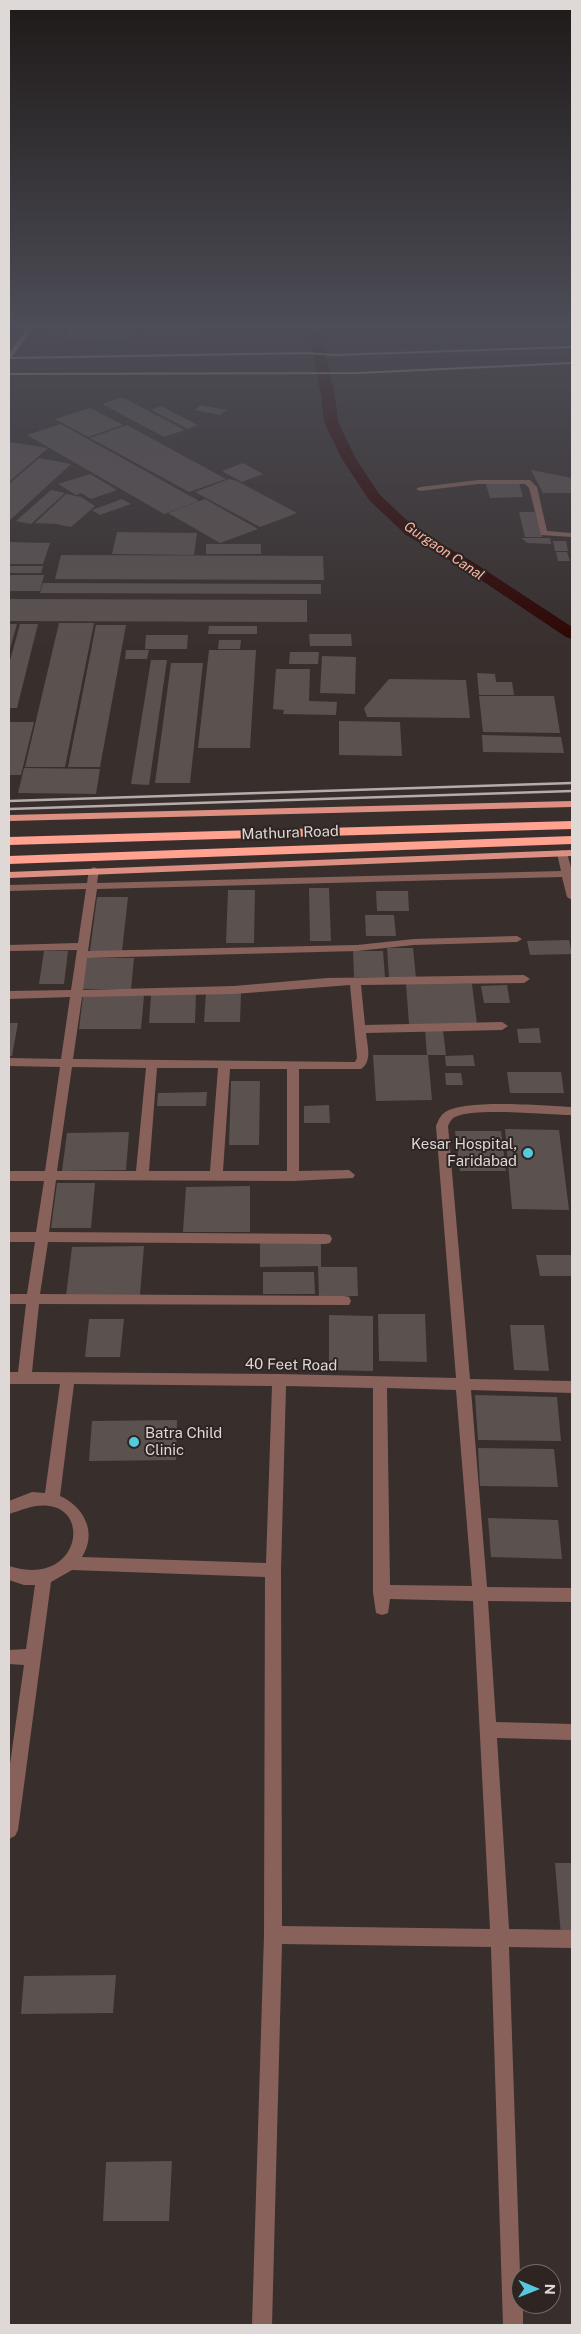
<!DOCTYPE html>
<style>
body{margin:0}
#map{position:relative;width:581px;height:2334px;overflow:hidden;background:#382f2d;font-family:"Public Sans",sans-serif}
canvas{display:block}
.frame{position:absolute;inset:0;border:10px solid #ded8d7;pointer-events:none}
.north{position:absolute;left:511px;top:2264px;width:50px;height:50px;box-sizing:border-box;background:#2e2523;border:1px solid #746d6b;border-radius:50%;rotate:91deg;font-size:14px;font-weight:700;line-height:20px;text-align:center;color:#ded8d7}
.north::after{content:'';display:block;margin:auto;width:18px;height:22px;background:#55cadf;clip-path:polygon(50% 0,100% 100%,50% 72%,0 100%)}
</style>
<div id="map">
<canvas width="581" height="2334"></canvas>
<div class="frame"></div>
<div class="north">N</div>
</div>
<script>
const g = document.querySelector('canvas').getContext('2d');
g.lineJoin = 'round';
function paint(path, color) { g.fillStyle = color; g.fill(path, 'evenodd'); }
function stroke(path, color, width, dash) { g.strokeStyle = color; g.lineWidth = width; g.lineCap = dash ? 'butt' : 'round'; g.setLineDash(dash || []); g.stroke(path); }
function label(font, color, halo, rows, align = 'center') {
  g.font = font + ' "Public Sans",sans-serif'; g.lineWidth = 4; g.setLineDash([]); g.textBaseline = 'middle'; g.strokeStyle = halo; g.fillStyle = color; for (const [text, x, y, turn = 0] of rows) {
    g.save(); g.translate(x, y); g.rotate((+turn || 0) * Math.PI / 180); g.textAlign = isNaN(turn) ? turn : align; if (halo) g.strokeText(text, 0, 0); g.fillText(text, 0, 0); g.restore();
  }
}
paint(new Path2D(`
 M311,327h12l-1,14 13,54 3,27 18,37 23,35 37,35 57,33 99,65v12l-6,-2 -103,-69 -57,-33 -37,-35 -27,-41 -18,-37 -3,-27 -11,-54z`), '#2d0401');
paint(new Path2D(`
 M71,327h30l-5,11h-30z
 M102,327h32l-4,12 -32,-1z
 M148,327h52l-2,8h-52z
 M47,330l14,1 -2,5 -15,-1z
 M122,397l63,33 -21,7 -62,-33z
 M201,405l26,5 -7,5 -25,-5z
 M161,406l37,19 -10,4 -37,-19z
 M90,408l33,17 -35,12 -33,-18z
 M61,424l138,77 -35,13 -137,-79z
 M127,425l99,54 -37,13 -99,-54z
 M10,442l38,6 -39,34v-39z
 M39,458l32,6 -62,57v-37z
 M243,463l20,11 -21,8 -20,-11z
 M531,470l41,8v15h-29z
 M90,474l27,16 -26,9 -10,-6 -5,2 -18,-11z
 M229,479l8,2 60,32 -37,14 -65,-35z
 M519,483l4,14 -33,1 -4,-14z
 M51,490l14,3 -34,31 -15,-3z
 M66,494l15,3 14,9 -24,21 -15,-3 -21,-1z
 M122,499l9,5 -31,11 -8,-5z
 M205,499l53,30 -38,14 -52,-30z
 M519,512h16l7,25h-17z
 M117,532l80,1 -3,22 -82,-1z
 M521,538h29l1,6 -23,-1z
 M553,541h13l2,10h-13z
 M9,542l41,1 -7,21h-34v-14h12h-12z
 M206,544h55v10h-55z
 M556,552h11l3,9h-12z
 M61,555l262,1 1,24 -269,-1z
 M9,566h34l-2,7h-32z
 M9,575h35l-4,16h-31z
 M43,583l278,1v10l-281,-1z
 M9,599l298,1v22l-298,-1z
 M59,623h35l-29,144h-40z
 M9,624h8l-8,28z
 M20,624h18l-21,84h-8v-44z
 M96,625h30l-26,142h-32z
 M209,626h48v8h-49z
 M309,634h42l1,12h-42z
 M146,635h42l-1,14h-42z
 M219,640h22l-1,9h-22z
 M126,650h23l-2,9h-22z
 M209,650h47l-6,98h-52z
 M290,652h29l-1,12h-29z
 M322,656l34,1 -1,37 -35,-1z
 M151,660h16l-18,125 -18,-1z
 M171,663h32l-13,120h-35z
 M276,669h34l-1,32 28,1 -1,13 -53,-1 1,-4 -11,-1z
 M477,673l18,1 1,8h16l2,13h-35z
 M389,679l77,1 4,38 -103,-1 -3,-9z
 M479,696h75l6,37 -77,-1z
 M339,721l61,1 2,34 -63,-1z
 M9,722h25l-13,53h-12z
 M482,735l79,2 3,16 -81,-1z
 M24,768l76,1 -4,25 -78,-1z
 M309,888h20l2,53h-21z
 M228,890h27l-1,53h-28z
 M376,891h32l1,20h-32z
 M97,897h31l-6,54h-32z
 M365,915h29l2,21h-30z
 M569,940l3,14 -42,1 -3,-14z
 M387,948h26l3,30h-27z
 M44,951h24l-4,33h-25z
 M353,951h30l2,26h-31z
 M84,958h50l-3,31h-51z
 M406,984h66l5,40h-68z
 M507,985l3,18h-26l-3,-17z
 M206,993h35l-1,29h-36z
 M196,994l-1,29h-46l2,-28z
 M83,996h61l-3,33h-62z
 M9,1023h9l-6,33h-3z
 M539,1028l2,15h-22l-2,-14z
 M425,1030h18l3,25h-19z
 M373,1055h55l4,45 -56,1z
 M473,1055l2,11h-29l-1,-10z
 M507,1072h54l3,21h-54z
 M445,1073h16l2,12h-17z
 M231,1081h29l-1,64h-30z
 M207,1092l-1,14h-49l1,-13z
 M329,1105l1,18h-26v-17z
 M505,1129l54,1 10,80 -57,-1z
 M455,1131h46l5,40h-46z
 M129,1132l-3,38 -64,1 5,-38z
 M57,1183h38l-4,45h-40z
 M250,1186v46h-67l3,-45z
 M260,1242h61v25h36l1,29 -39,1 -1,-31 -58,1z
 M144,1246l-4,49 -74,1 6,-49z
 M536,1255h36v21h-32z
 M263,1272h51l1,22h-52z
 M378,1314h47l2,48 -48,-1z
 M329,1315l44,1v55l-44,-1z
 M89,1319h35l-4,38h-35z
 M510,1325h34l5,46 -35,-1z
 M475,1395l82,2 4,44 -83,-1z
 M177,1420l-1,40 -87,1 3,-40z
 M478,1448l76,1 4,38 -78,-1z
 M488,1518l70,2 4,39 -71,-2z
 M555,1863h17v73h-11z
 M116,1975l-3,38 -92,1 3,-38z
 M172,2161l-3,60h-66l3,-59z`), '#5b514f');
paint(new Path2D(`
 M478,480h52l7,7 10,44 25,2v4l-31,-2 -12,-47 -4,-4h-47l-58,7 -4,-2 4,-2z
 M562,850l5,3 5,18v29l-5,-3 -5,-20 -465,12 -9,62 269,-6 57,-6 103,-3 5,3 -5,3 -103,3 -57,6 -270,7 -4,32 151,-4 93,-8 197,-3 6,4 -6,4 -163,2 4,40 137,-3 6,4 -6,4 -136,3c1,12 7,28 -5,36h-62v102l50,-1 6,5 -2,3 -60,3 -237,-1 -7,52 276,2 5,1 2,4 -2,4 -5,1 -277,-2 -8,52 304,2 5,1 2,4 -2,4 -310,-1 -7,68 247,2 177,4 -20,-252c2,-5 4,-10 8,-13 19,-15 102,-7 128,-6v8c-25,0 -97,-8 -117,2 -4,2 -5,5 -7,9l22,253 102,2v12l-101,-3 16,197 85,1v14l-84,-1 8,121 76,2v16l-75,-2 12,191 63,1v18l-63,-1 12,357h2v21h-20l-12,-378 -209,-3 -10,381h-20l12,-390 1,-358 -193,-7 -21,12 -33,248 -3,6 -6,3v-68l15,-106 -15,-1v-14l17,-1 9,-64h-11l-15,-5v-14c69,22 83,-55 40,-60 -15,-2 -26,4 -40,8v-13l23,-9 13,1 15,-109h-51v-12h9l8,-68h-17v-10h18l8,-52h-26v-10h27l8,-51h-35v-10h36l15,-104 -51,-1v-8l52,1 9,-62 -61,2v-8l62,-1 6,-40 -68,1v-6l69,-2 8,-54 -77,2v-6l78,-2 2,-13 5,-3 5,3 -2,13 464,-12 -4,-18zM350,985l7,73 -2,4 -282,-3 9,-62 152,-3zM72,1067l74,1 -10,103h-79zM157,1068h61l-8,103h-61zM230,1069h57v102h-64zM74,1384l198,2 -6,177 -184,-6c16,-25 1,-51 -22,-61zM286,1386l87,2v204l3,21 6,2 6,-2 2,-14 83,2 17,328 -208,-3 -1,-356zM387,1388l69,2 16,196 -82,-1z`), '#88625a');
paint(new Path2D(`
 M28,327h6l-23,31 -2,1v-6z
 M572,801v6l-563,14v-6z
 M572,850v6l-563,22v-6z`), '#dd9081');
paint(new Path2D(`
 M572,821v8l-563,16v-8z
 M572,836v8l-563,20v-8z`), '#ffa290');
stroke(new Path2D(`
 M9,358l298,-5 28,2 237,-8
 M9,374l349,-1 214,-10`), '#b4adac', 2);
stroke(new Path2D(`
 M9,801l563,-18
 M9,809l563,-18`), '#b4adac', 2.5);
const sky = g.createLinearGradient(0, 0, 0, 654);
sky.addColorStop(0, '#1f1a19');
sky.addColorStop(0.5, '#4d4d57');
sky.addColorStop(1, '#4d4d5700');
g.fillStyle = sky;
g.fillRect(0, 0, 581, 654);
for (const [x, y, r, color] of [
 [528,1153,6,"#55cadf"],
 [134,1442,6,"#55cadf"]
]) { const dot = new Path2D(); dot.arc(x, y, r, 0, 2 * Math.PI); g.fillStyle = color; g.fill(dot); stroke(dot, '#2e2523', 2); }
label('italic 14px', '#fbb4a5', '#2e2523', [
 ["Gurgaon Canal",444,551,34]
]);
label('15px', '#ded8d7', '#2e2523', [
 ["Mathura Road",290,833,-2],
 ["40 Feet Road",291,1365,1]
]);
label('15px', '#ded8d7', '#2e2523', [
 ["Kesar Hospital,",517,1144],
 ["Faridabad",517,1161],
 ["Batra Child",145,1433,"left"],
 ["Clinic",145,1450,"left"]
], 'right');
</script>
